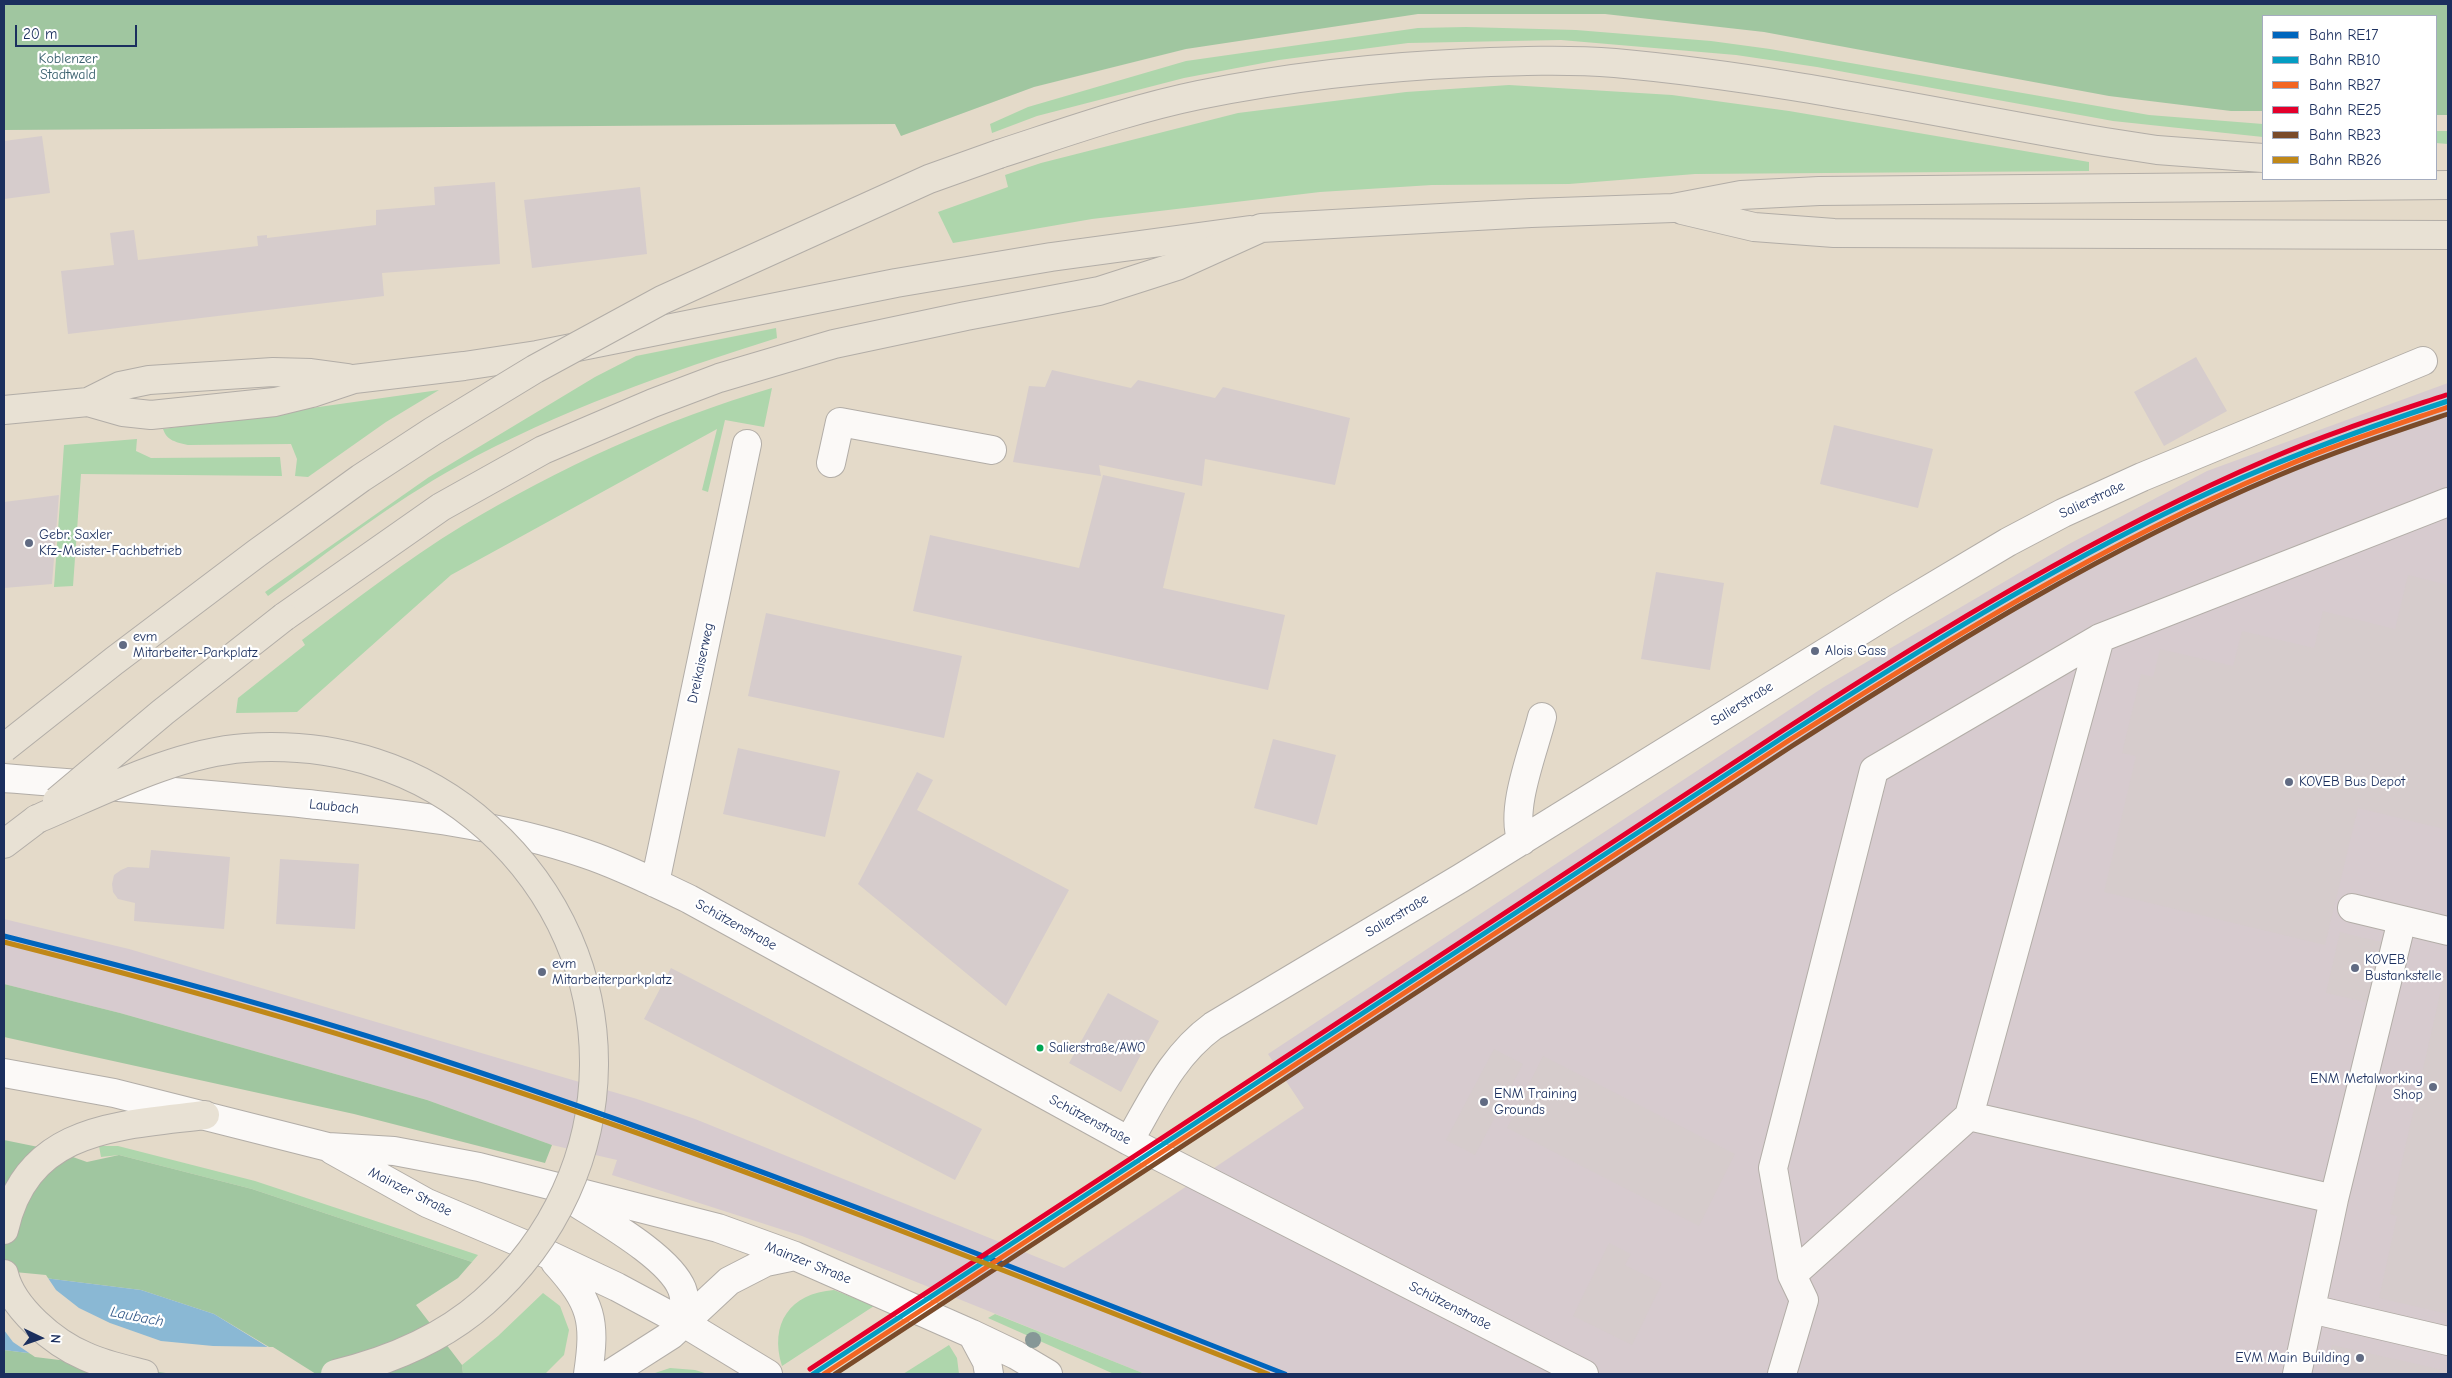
<!DOCTYPE html>
<meta charset="utf-8">
<style>
body{margin:0}
#map{position:relative;width:2452px;height:1378px;overflow:hidden;background:#e4dac9;font-family:"Comic Neue",sans-serif}
canvas{display:block}
.frame{position:absolute;inset:0;border:5px solid #1b2f5e;pointer-events:none}
.legend{position:absolute;left:2262px;top:15px;width:175px;height:165px;box-sizing:border-box;background:#fff;border:1px solid #a4acbf;margin:0;padding:6px 9px;list-style:none;font-size:15px;color:#1b2f5e}
.legend li{display:flex;align-items:center;gap:10px;height:25px}
.legend b{width:25px;border:1px solid #a4acbf}
.north{position:absolute;left:15px;top:1313px;width:50px;height:50px;-webkit-text-stroke:4px #fff;paint-order:stroke;rotate:93deg;font-size:14px;font-weight:700;line-height:20px;text-align:center;color:#1b2f5e}
.north::after{content:'';display:block;margin:auto;width:18px;height:22px;background:#1b2f5e;clip-path:polygon(50% 0,100% 100%,50% 72%,0 100%)}
.scale{position:absolute;left:15px;top:25px;width:122px;height:22px;box-sizing:border-box;border:2px solid #1b2f5e;border-top:0;padding-left:6px;font-size:15px;line-height:18px;white-space:nowrap;color:#1b2f5e;-webkit-text-stroke:4px #fff;paint-order:stroke}
</style>
<div id="map">
<canvas width="2452" height="1378"></canvas>
<div class="frame"></div>
<ul class="legend">
<li><b style="height:6px;background:#0065bd"></b>Bahn RE17</li>
<li><b style="height:6px;background:#039dc3"></b>Bahn RB10</li>
<li><b style="height:6px;background:#f26522"></b>Bahn RB27</li>
<li><b style="height:6px;background:#e4002b"></b>Bahn RE25</li>
<li><b style="height:6px;background:#7a4b2a"></b>Bahn RB23</li>
<li><b style="height:6px;background:#c08818"></b>Bahn RB26</li>
</ul>
<div class="north">N</div>
<div class="scale">20 m</div>
</div>
<script>
const g = document.querySelector('canvas').getContext('2d');
g.lineJoin = 'round';
function paint(path, color) { g.fillStyle = color; g.fill(path, 'evenodd'); }
function stroke(path, color, width, dash) { g.strokeStyle = color; g.lineWidth = width; g.lineCap = dash ? 'butt' : 'round'; g.setLineDash(dash || []); g.stroke(path); }
function label(font, color, halo, rows, align = 'center') {
  g.font = font + ' "Comic Neue",sans-serif'; g.lineWidth = 4.5; g.setLineDash([]); g.textBaseline = 'middle'; g.strokeStyle = halo; g.fillStyle = color; for (const [text, x, y, turn = 0] of rows) {
    g.save(); g.translate(x, y); g.rotate((+turn || 0) * Math.PI / 180); g.textAlign = isNaN(turn) ? turn : align; if (halo) g.strokeText(text, 0, 0); g.fillText(text, 0, 0); g.restore();
  }
}
paint(new Path2D(`
 M2448,383v991h-1303l-343,-138 -190,-61 5,-15 -65,-15 -125,-45 -307,-87 -116,-29v-65l125,30 508,150 58,20 369,149 240,-160 -36,-54 556,-367 245,-143 138,-73z`), '#d7cbcf');
paint(new Path2D(`
 M1466,27l110,3 135,11 59,8 379,66 114,9v13l-150,-16 -296,-54 -81,-12 -175,-15 -153,3 -129,17 -95,18 -147,38 -45,17 -2,-9 38,-17 158,-46 232,-33z
 M1509,85l163,10 117,16 300,51v9l-394,3 -126,10 -137,1 -112,7 -228,27 -139,24 -15,-31 70,-25 -3,-12 36,-12 197,-50 168,-21z
 M2436,131h12v13l-12,-1z
 M776,328l1,10c-108,34 -219,73 -319,128 -67,37 -128,85 -190,130l-3,-4 164,-115 166,-100 41,-21z
 M772,388l-8,39 -39,-7 -17,72 -6,-2 15,-61 -266,146 -154,137 -61,1 2,-15 67,-53 -3,-5c52,-39 104,-80 160,-114 97,-58 201,-106 310,-138z
 M439,390l-53,32 -78,55 -13,-1 2,-17 -6,-15 -103,1c-12,-3 -21,-4 -25,-16z
 M137,439l-1,12 15,7 129,-1 2,19 -201,-2 -8,112 -19,1 10,-142z
 M99,1146h19l137,35 223,74 -6,7 -220,-73 -133,-34 -18,2z
 M834,1290l40,16 -92,60c-13,-42 8,-73 52,-76z
 M543,1293l17,13 9,24 -5,25 -19,19h-82l-1,-9 36,-29z
 M995,1314l150,60h-31l-126,-56z
 M949,1345l8,13 2,16h-56z
 M670,1368l25,2 13,4h-56z`), '#aed6ac');
paint(new Path2D(`
 M4,4h2444v111h-12v-99h-173v95h-32l-122,-15 -345,-64 -159,-18h-187l-232,35 -152,38 -133,49 -6,-12 -891,6z
 M4,984l116,29 307,87 125,45 -7,18 -191,-49 -350,-77z
 M4,1140l49,10 34,12 32,-7 133,34 220,73 -14,16 -42,27 46,60 1,9h-149l-100,-60 -73,-24 -137,-17z
 M4,1350l169,21 9,3h-178z`), '#a0c6a0');
paint(new Path2D(`
 M4,1273l137,17 73,24 65,40 -106,17 -169,-21z`), '#8ab8d4');
paint(new Path2D(`
 M4,1271l42,4 10,15 23,18 31,15 51,18 52,5 60,1 43,27h-142l-139,-17 -22,-15 -9,-12z`), '#e4dac9');
paint(new Path2D(`
 M42,136l8,57 -46,6v-58z
 M495,182l5,82 -118,9 2,23 -316,38 -7,-63 53,-6 -4,-32 24,-3 4,30 120,-14 -1,-10 10,-1v3l109,-13v-15l59,-5 -1,-18z
 M640,187l7,67 -115,14 -8,-68z
 M2196,357l31,54 -63,35 -30,-54z
 M1052,370l79,18 7,-8 77,18 8,-11 127,31 -15,67 -130,-26 -3,27 -103,-21 2,11 -88,-14 16,-76 16,1z
 M1834,425l99,24 -15,59 -98,-24z
 M1103,475l82,18 -22,95 122,27 -17,75 -355,-79 17,-76 149,33z
 M59,495l-7,89 -48,4v-86z
 M1656,572l68,11 -14,87 -69,-11z
 M2408,575l40,10v245l-90,-22 -33,137 -221,-53 32,-136 -14,-3 19,-79 12,3 7,-28 73,17 9,-35 72,17 9,-37 72,18z
 M766,613l196,43 -18,82 -196,-42z
 M1273,739l63,16 -19,70 -63,-17z
 M738,748l102,23 -15,66 -102,-23z
 M917,772l16,8 -16,30 152,80 -63,116 -148,-122z
 M151,850l79,7 -6,72 -90,-8 1,-18 -17,-4 -5,-7 -1,-8 2,-9 7,-5 7,-3 21,1z
 M280,859l79,5 -4,65 -79,-5z
 M2340,932l45,11 -15,60 -44,-10z
 M2448,959v355l-69,-16 18,-82 -7,-2z
 M671,968l311,161 -27,51 -311,-161z
 M1108,993l51,28 -38,71 -52,-29z
 M1494,1049l29,15 -48,91 -29,-15z
 M1543,1056l192,98 -36,72 -192,-98z
 M1609,1243l22,11 -6,11 37,18 -30,62 -59,-29z
 M2332,1345l116,26v3h-122z`), '#d6cccc');
const minor = new Path2D(`
 M831,463l9,-41 152,28
 M4,778c101,8 203,16 304,26 93,10 189,19 278,50 36,12 69,29 103,45l440,242 455,233
 M1522,841c-13,-31 12,-91 20,-124
 M655,883l92,-439
 M2352,908l96,23
 M4,1073l110,20 214,54 66,4 85,16 239,61 77,28 177,78 44,21 32,19
 M1969,1116l365,83
 M1129,1141c25,-43 43,-85 84,-115l248,-148 438,-271 109,-65 55,-29 79,-36 281,-116
 M332,1150l95,53 120,51 70,33 67,36 84,51
 M569,1198c30,20 100,58 113,91 4,11 3,23 2,34
 M555,1262c37,41 41,58 33,112
 M1792,1275l177,-159 131,-478
 M2311,1309l137,32
 M972,1334l15,28 2,12
 M610,1374l61,-39 58,-54 37,-19 29,-6
 M1782,1374l22,-74 -12,-25 -19,-107 101,-398 226,-132 348,-136
 M2297,1374l37,-175 68,-279`);
const major = new Path2D(`
 M88,402l35,10 28,3 124,-13 37,-9 42,-14 110,-13 73,-11 359,-72 155,-26 199,-27
 M4,410l84,-8 32,-16 29,-6 124,-8 38,1 37,5`);
const highway = new Path2D(`
 M999,154c65,-21 132,-45 200,-59 89,-18 178,-28 269,-32 48,-2 98,-4 147,0 165,15 327,51 490,79l52,8 106,8
 M1682,210l72,17 80,6 614,2
 M284,617l157,-110 102,-57 110,-47 66,-25 115,-34 132,-28 133,-25 78,-25 84,-38 270,-15 142,-5 68,-13 78,-4 629,-6
 M4,844l33,-25
 M4,1230c23,-104 114,-104 201,-115
 M4,1274c8,34 50,69 81,82 19,9 39,13 59,18`);
stroke(minor, '#b2ada7', 30);
stroke(major, '#b2ada7', 30);
stroke(highway, '#b2ada7', 30);
stroke(minor, '#fbf9f7', 28);
stroke(major, '#e8e1d4', 28);
stroke(highway, '#e8e1d4', 28);
const highwayBridge = new Path2D(`
 M4,748l110,-87 143,-108 104,-75 72,-47 102,-62 127,-69 267,-121 70,-25
 M57,801l106,-89 121,-95
 M37,819c64,-27 138,-66 208,-71 90,-6 176,19 243,80 143,129 141,346 -4,474 -42,37 -95,59 -149,72`);
stroke(highwayBridge, '#b2ada7', 30, []);
stroke(highwayBridge, '#e8e1d4', 28);
stroke(new Path2D(`
 M4,936c143,36 286,74 426,120 289,94 572,207 855,318`), '#0065bd', 5);
stroke(new Path2D(`
 M813,1374l972,-638c131,-84 262,-166 402,-233 85,-41 172,-73 261,-102`), '#039dc3', 5);
stroke(new Path2D(`
 M824,1374l964,-633c157,-100 315,-197 486,-270 57,-25 116,-44 174,-64`), '#f26522', 5);
stroke(new Path2D(`
 M810,1369l972,-638c156,-101 315,-198 487,-272 57,-25 117,-44 177,-64`), '#e4002b', 5);
stroke(new Path2D(`
 M835,1374l957,-628c156,-100 314,-198 485,-270 56,-24 114,-43 171,-62`), '#7a4b2a', 5);
stroke(new Path2D(`
 M4,942c141,36 282,74 420,119 286,91 565,204 844,313`), '#c08818', 5);
g.fillStyle = '#869797';
for (const [x, y] of [
 [1033,1340]
]) { g.beginPath(); g.arc(x, y, 8, 0, 2 * Math.PI); g.fill(); }
for (const [x, y, r, color] of [
 [29,543,5,"#616b83"],
 [123,645,5,"#616b83"],
 [1815,651,5,"#616b83"],
 [2289,782,5,"#616b83"],
 [2355,968,5,"#616b83"],
 [542,972,5,"#616b83"],
 [1040,1048,4.5,"#00a651"],
 [2433,1087,5,"#616b83"],
 [1484,1102,5,"#616b83"],
 [2360,1358,5,"#616b83"]
]) { const dot = new Path2D(); dot.arc(x, y, r, 0, 2 * Math.PI); g.fillStyle = color; g.fill(dot); stroke(dot, '#fff', 2); }
label('13px', '#1b2f5e', '#fff', [
 ["Salierstraße/AWO",1049,1048]
], 'left');
label('14px', '#3a606e', '#fff', [
 ["Koblenzer",68,59],
 ["Stadtwald",68,75]
]);
label('14px', '#1b2f5e', '#fff', [
 ["Salierstraße",2092,500,-25],
 ["Dreikaiserweg",701,663,-78],
 ["Salierstraße",1742,704,-32],
 ["Laubach",334,807,6],
 ["Salierstraße",1397,916,-31],
 ["Schützenstraße",736,925,29],
 ["Schützenstraße",1090,1120,28],
 ["Mainzer Straße",410,1192,27],
 ["Mainzer Straße",808,1263,22],
 ["Schützenstraße",1450,1306,27]
]);
label('14px', '#1b2f5e', '#fff', [
 ["Gebr. Saxler",39,535],
 ["Kfz-Meister-Fachbetrieb",39,551],
 ["evm",133,637],
 ["Mitarbeiter-Parkplatz",133,653],
 ["Alois Gass",1825,651],
 ["KOVEB Bus Depot",2299,782],
 ["KOVEB",2365,960],
 ["Bustankstelle",2365,976],
 ["evm",552,964],
 ["Mitarbeiterparkplatz",552,980],
 ["ENM Metalworking",2423,1079,"right"],
 ["Shop",2423,1095,"right"],
 ["ENM Training",1494,1094],
 ["Grounds",1494,1110],
 ["EVM Main Building",2350,1358,"right"]
], 'left');
label('italic 15px', '#345a89', '#fff', [
 ["Laubach",137,1317,11]
]);
</script>
